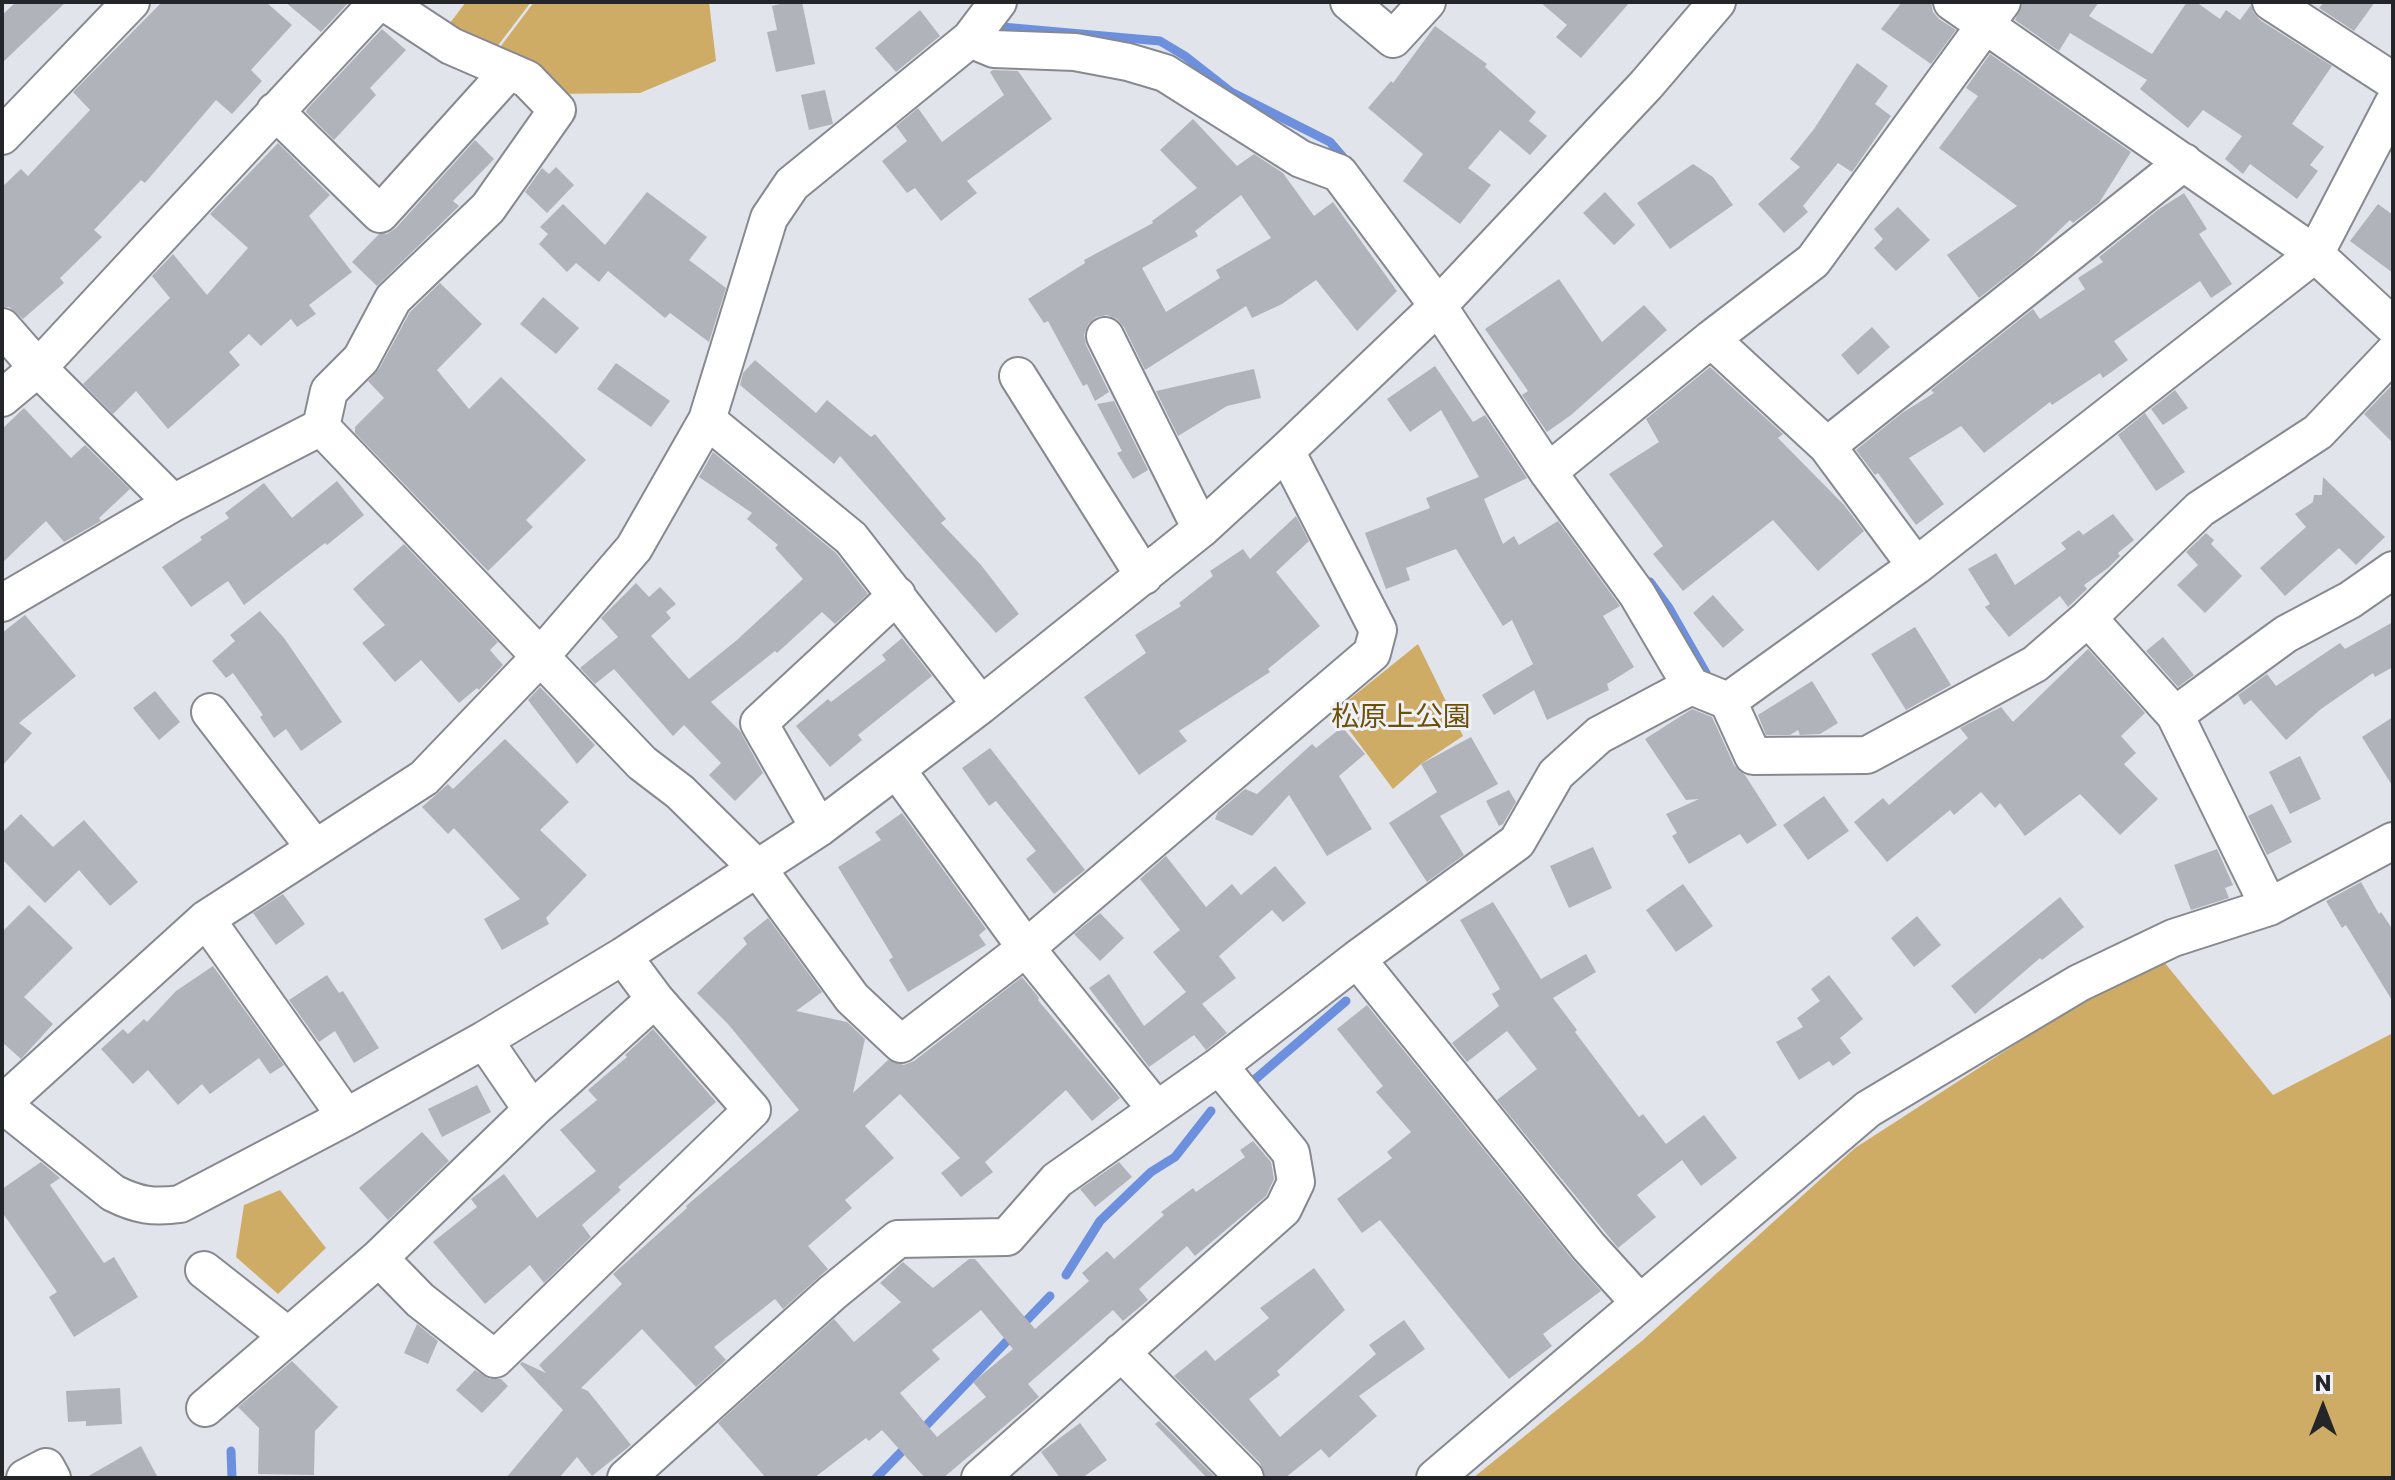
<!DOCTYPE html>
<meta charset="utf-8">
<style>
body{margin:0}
#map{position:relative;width:2395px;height:1480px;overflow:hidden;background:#e1e4eb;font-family:Poppins,sans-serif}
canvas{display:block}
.frame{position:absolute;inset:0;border:4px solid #242528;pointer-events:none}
.north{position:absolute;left:2283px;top:1368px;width:80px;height:80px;-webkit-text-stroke:6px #eef1f9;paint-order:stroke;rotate:0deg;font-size:22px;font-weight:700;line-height:32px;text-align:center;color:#242528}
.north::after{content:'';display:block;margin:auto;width:28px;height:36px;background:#242528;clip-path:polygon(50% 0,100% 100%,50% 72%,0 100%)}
</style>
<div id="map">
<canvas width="2395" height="1480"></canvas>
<div class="frame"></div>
<div class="north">N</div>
</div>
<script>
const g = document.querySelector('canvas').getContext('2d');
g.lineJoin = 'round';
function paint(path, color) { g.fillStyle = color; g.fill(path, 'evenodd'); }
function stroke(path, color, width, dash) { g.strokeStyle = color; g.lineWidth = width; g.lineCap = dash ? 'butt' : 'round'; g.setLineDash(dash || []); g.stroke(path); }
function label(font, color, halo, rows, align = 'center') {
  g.font = font + ' Poppins,"Noto Sans JP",sans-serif'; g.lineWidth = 6; g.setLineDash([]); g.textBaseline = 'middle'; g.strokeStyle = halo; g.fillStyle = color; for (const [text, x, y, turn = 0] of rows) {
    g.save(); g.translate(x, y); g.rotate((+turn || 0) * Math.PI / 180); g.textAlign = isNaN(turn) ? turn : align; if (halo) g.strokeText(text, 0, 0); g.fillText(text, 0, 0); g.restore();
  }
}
paint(new Path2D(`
 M466,2h65l-41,54 -47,-24z
 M534,2h175l7,59 -76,32 -90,1 -55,-40z
 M1418,644l45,92 -42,28 -28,25 -58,-78z
 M2164,962l109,133 120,-62v445h-920l170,-138 212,-192 215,-139z
 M280,1190l46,58 -48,46 -42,-37 8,-52z`), '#cfac66');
stroke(new Path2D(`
 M1002,27l158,14 25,15 46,36 99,50 18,21
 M1650,582l19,26 37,65
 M1245,1088l101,-87
 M1066,1275l34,-54 51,-49 24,-15 36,-46
 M920,1432l130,-136
 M231,1451l1,27
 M876,1478l34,-35`), '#6c90dd', 9);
paint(new Path2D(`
 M16,2h50l-64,61v-48z
 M162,2h104l26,23 -41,45 11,11 -30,33 -16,-14 -71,83 -4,-3 -47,50 8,7 -42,41 4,5 -41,36 -14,-12h-7v-120l19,-18 7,7 62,-66 -17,-18z
 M285,2h64l-28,30z
 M788,2h14l13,62 -39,8 -9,-40 10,-2 -5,-24z
 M1540,2h90l-49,56 -25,-21 11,-12z
 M1902,2h29l2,10 6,7 17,11 -25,34 -50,-35z
 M2023,2h76l-10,14 63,38 35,-52h9l24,17 6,-9 14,10 11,-15 2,7 7,8 72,46 -40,58 32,23 -14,18 8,6 -21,28 -47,-35 -7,10 -18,-15 17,-23 -39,-26 -15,18 -48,-39 7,-9 -77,-47 -11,18 -44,-31z
 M2324,2h51l-21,29 -35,-23z
 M920,10l20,26 -44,36 -21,-24z
 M1435,26l52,38 -2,3 51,45 -7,9 18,15 -17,19 -30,-25 -32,38 23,17 -31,39 -57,-43 20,-27 -55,-46 23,-27 2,2z
 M382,29l24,21 -36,38 6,7 -42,45 -28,-28 1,-3z
 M1990,54l141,98 -32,51 -26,20 -3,-3 -42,40 -49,38 -32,-43 70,-49 -78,-58 39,-52 -12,-8z
 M1857,63l31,23 -13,18 16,12 -39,56 -14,-9 -35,43 5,6 -24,21 -26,-29 42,-37 -10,-8 24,-30z
 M993,70l25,1 34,48 -85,62 10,12 -36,28 -26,-33 -8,5 -25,-32 25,-20 -11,-15 22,-18 24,34 62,-47 -14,-23z
 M825,90l8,34 -24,6 -8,-35z
 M1193,119l44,47 17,-12 29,19 31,43 19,-14 64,89 -40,40 -41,-51 -34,24 -30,14 -6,-12 -101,64 -21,-43 -7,-8 -10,-4 -11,2 -8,7 -4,11 2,10 23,47 -14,9 -8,-17 -4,2 -35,-65 -4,2 -16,-24 57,-36 -1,-3 69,-37 -1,-2 45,-33 -37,-38zM1241,195l30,43 -55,32 4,8 -54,34 -24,-44 56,-32 -3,-5z
 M475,140l19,19 -41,42 6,5 -5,5 -77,75 -25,-24 27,-28h8l9,-6z
 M278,143l52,52 -21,21 43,56 -43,33 7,9 -19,13 -6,-8 -30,27 -12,-12 -20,18 11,13 -72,64 -32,-38 -23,23 -30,-30 87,-86 -18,-22 21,-22 34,41 41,-47 -38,-34z
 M1693,164l20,13 20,28 -63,44 -33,-46z
 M556,167l18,18 -27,28 -22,-21 17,-24 7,6z
 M647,192l60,45 -18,23 37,28 -17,54 -39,-29 -5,5 -57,-47 -9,11 -23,-19 -9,9 -28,-28 9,-10 -8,-7 23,-23 42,41z
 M1605,192l30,33 -21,20 -31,-32z
 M2184,193l23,36 -8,5 33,50 -21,14 -11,-17 -86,60 14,19 -25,18 -3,-5 -48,32 -2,-3 -66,51 -23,-27 -52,32 35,46 -28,21 -38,-52 -3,2 -19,-25 46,-37 32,-20 -3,-3 102,-81 7,10 45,-30 -7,-11 25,-16 -4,-5 60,-48z
 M2378,204l15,11v58l-43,-32z
 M1898,207l32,33 -34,31 -22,-23 9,-9 -9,-10z
 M1559,279l43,63 42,-37 23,25 -96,85 -24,17 -25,-37 6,-4 -43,-62z
 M440,283l42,41 -45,46 32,39 32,-32 85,83 -60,60 7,7 -45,44 -133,-138v-6l29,-29 -16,-17 11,-12 31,-57z
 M543,297l36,31 -23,26 -36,-30z
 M1872,327l18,20 -32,28 -17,-20z
 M755,360l61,53 11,-13 44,37 4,-3 71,85 -5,4 40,42 38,49 -23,19 -156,-177 -6,8 -94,-79 3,-12z
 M616,363l54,38 -19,26 -54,-38z
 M1435,366l38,56 12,-7 42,63 -43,21 19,45 11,-8 5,9 39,-24 62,85 -17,10 31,51 -27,17 2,6 -62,30 -13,-30 -40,25 -12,-20 51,-31 -21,-44 -9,6 -47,-77 -50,19 4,12 -24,9 -21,-56 65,-25 -4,-10 53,-21 -38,-67 -31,22 -23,-33z
 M1710,367l73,67 -5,4 66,67 20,26 -46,40 -45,-51 -90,71 -30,-37 10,-8 -54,-72 50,-32 -13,-23z
 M1254,369l7,29 -34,8 -49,30 -22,-45z
 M2393,384v59l-29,-29z
 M2175,390l13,18 -25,17 -12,-16z
 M1114,401l34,69 -15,9 -16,-26 5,-2 -25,-47z
 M24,408l47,50 14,-13 45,44 -31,29 2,3 -37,21 -18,-21 -44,42v-134z
 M2145,413l40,59 -29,19 -38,-56z
 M713,452l123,101 32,41 -33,30 -13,-12 -45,41 -2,-2 -64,51 29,29 23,42 -28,28 -26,-26 12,-12 -37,-38 -11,11 -59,-67 -19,15 -15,-16 38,-31 -17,-19 35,-35 13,14 11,-10 16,17 -10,8 5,6 -20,18 38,43 48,-39 66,-61 -28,-31 3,-3 -31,-26 5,-6 -53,-36z
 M2323,477l62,60 -29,28 -17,-17 -54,48 -25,-28 46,-41 -11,-13 18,-12 1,-7h8z
 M337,481l27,34 -37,30 -2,-2 -81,62 -16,-24 -37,26 -29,-40 40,-27 -2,-3 29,-19 -4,-5 39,-30 28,35z
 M2113,514l21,26 -16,13 2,3 -12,12 -24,17 3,4 -19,18 -8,-11 -51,41 -24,-30 5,-3 -22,-35 28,-16 19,32 51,-36 -5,-6 18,-13 4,5z
 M1296,516l13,25 -33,31 44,54 -52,43 2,3 -91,59 8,10 -48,34 -55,-78 62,-44 -11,-18 46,-29 -2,-3 34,-27 -3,-5 33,-22 7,10z
 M2206,533l8,7 -3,4 31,32 -37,37 -28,-28 21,-20 -12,-13z
 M404,544l94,98 -8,8 13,15 -24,25 -2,-2 -18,15 -38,-43 -26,22 -33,-39 23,-18 -32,-36z
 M1713,595l31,35 -21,18 -30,-35z
 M260,611l24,27 58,84 -41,29 -15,-22 -12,9 -14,-21 3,-2 -30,-42 -7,5 -14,-17 23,-20 -5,-6z
 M25,615l51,61 -57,47 13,10 -30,33v-133z
 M2393,622v45l-18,10 -2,-4 -52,36 -35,31 -35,-40 -7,5 -6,-10 29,-21 9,12 64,-43 5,6z
 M1915,627l36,58 -45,25 -35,-56z
 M2163,637l31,38 -16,12 -32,-36z
 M902,638l30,38 -74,59 4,5 -32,27 -34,-41 32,-27 3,3 55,-42 -4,-5z
 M2088,649l57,64 -24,23 15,17 -12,11 34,35 -38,36 -40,-41 -55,42 -25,-33 -5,5 -14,-16 -27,23 -4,-5 -63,52 -33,-40 29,-24 6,7 79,-67 -8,-10 41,-21 12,15z
 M1812,681l26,42 -18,11 -20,1 -2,-5 -8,5h-24l-8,-20z
 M540,687l55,58 -18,19 -49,-64z
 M155,691l25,31 -21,18 -26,-32z
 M1692,709l20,8 22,48 11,10 32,50 -30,19 -7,-10 -51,30 -17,-28 5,-3 -11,-19 33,-15 -13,1 -41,-61z
 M2393,717v70l-31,-50z
 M1342,727l23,27 -26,22 33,53 -45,27 -38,-61 -37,41 -37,-17 3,-7 27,-23 12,5 55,-50 4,4z
 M1471,737l27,47 -58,32 24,39 -37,27 -38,-59 48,-31 -16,-28z
 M505,739l64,63 -29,28 47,45 -41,43 3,6 -47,26 -18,-31 36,-20 -66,-71 -6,6 -26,-27 26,-23 5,5z
 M990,748l95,122 -31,24 -28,-35 10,-8 -40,-50 -7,5 -27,-38z
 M2300,756l21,43 -31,15 -21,-42z
 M1509,790l7,12 -13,22 -4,2 -13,-25z
 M1824,796l25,35 -41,29 -25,-35z
 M2272,804l20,38 -25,13 -19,-39z
 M902,813l84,116 -7,6 7,10 -78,47 -19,-32 4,-3 -55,-90 43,-27 -6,-8z
 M21,814l32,33 31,-27 54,62 -28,24 -31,-36 -34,33 -43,-44v-26z
 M1593,847l19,41 -43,20 -19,-42z
 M2217,849l16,36 -8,3 4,10 -38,12 -17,-45z
 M1166,856l40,51 26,-23 9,11 34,-29 31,37 -23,19 -11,-12 -53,46 17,22 -34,26 25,29 -21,17 -12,-15 -45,32 -60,-79 20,-14 35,52 42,-34 -33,-40 27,-22 -40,-51z
 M2361,882l18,32 2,-2 12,18v72l-47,-77 -4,3 -16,-27z
 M1683,884l30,42 -37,26 -30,-42z
 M283,894l22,30 -29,21 -23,-32z
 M2060,897l24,30 -42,33 -2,-2 -65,56 -24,-28z
 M1493,902l48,77 45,-25 10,18 -43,26 24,32 -2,2 64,85 4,-3 23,30 38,-29 33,43 -36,28 -19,-26 -45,35 19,22 -38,31 -121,-148 40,-31 -30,-38 -40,31 -15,-19 47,-37 -7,-12 8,-5 -40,-69z
 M29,905l44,43 -49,49 29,27 -32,35 -19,-17v-110z
 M1100,913l24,25 -24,23 -26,-27z
 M1917,916l24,29 -27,22 -23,-29z
 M768,918l54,74 -26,19 51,11 18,17 -12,54 35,-33 16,5 10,-4 108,-84 17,21 -1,2 82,98 -28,23 -26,-31 -81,72 8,10 -32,25 -20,-24 19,-15 -60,-64 -35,32 29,32 -49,42 7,8 -44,38 20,23 -45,40 -8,-10 -61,48 12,13 -30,27 -54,-58 -61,59 7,3 43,54 -39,31 -15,-19 -18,21h-53l57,-68 -43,-46 2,-2 24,11 -7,-8 83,-81 -9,-10 74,-66 -1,-2 113,-96 -71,-86 -31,-31 50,-49 -4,-6z
 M213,966l71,99 -14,9 -11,-16 -49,36 -8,-10 -24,21 -30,-35 -15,14 -32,-35 22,-20 5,5 16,-15 3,3 29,-31z
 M327,975l12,18 4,-2 36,57 -25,15 -19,-32 -16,11 -30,-42z
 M1829,975l34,44 -23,19 11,15 -18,13 -4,-5 -30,19 -23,-38 27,-15 -6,-9 23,-17 -9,-12z
 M1367,1005l206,255 28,31 -58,43 9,12 -43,33 -129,-159 -18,13 -25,-34 55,-41 -5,-6 24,-20 -35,-40 7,-6 -46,-57z
 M653,1029l63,73 -98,85 3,3 -39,35 9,12 -47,46 -14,-18 -45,39 -52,-62 44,-35 -6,-8 33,-25 33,44 59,-47 -36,-41 37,-30 -9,-10 39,-33 -2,-2z
 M477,1085l14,27 -49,25 -14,-28z
 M422,1132l27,29 -61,59 -29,-32z
 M1253,1141l18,21 3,17 -8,17 -71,60 -8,-10 -48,43 9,11 -25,21 -10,-11 -85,74 11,13 -96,81h-18l-43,-48 -13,11 -3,-3 -52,40h-48l-48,-55 116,-104 20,23 47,-40 -21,-19 23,-21 30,26 36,-29h6l60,70 54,-48 -7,-8 25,-22 7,8 50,-44 -3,-3 32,-24 3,4 49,-35 -5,-7zM981,1310l32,39 -40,33 13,15 -49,40 -37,-44 40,-34 -8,-9z
 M41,1162l19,16 -10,7 54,78 10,-6 24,40 -64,40 -25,-40 8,-5 -55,-80v-23z
 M1119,1162l13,15 -37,30 -15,-18z
 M1314,1268l31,42 -68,61 3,4 -31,24 31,38 96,-83 -7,-9 35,-25 21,29 -66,47 18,20 -48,42 -8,-9 -36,29h-20l-5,-15 -86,-87 32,-26 9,11 54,-43 -9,-10z
 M417,1324l21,17 -10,23 -24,-11z
 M292,1361l46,46 -23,24 -1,44 -56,-1 1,-46 -21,-21z
 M475,1370l15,9h11l7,7 -26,27 -26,-23z
 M120,1388l2,36 -36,2v-5l-18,1 -2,-31z
 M1159,1421l57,57h-9l-52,-54z
 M1080,1423l27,37 -25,18h-22l-19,-26z
 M141,1446l17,32h-73z`), '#b0b3ba');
const minor = new Path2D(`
 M1349,2l44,37 34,-37
 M1952,2l363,252 78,72
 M2271,2l122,79
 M970,39l24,10 81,3 53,10 37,11 136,86 38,14 99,133 110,166 89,122 54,92 37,15 188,-135 399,-312 78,-150
 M275,111l105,103 129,-143
 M2,136l129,-134
 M2,327l36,41 135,135
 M1105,336l96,193
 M1711,339l116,107 89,120
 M1018,376l126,200
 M2,398l36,-30 340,-366
 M707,420l144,118 130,167
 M321,427l8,-36 32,-32 32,-60 95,-91 69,-98 -30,-31 -76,-33 -67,-44
 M1827,446l357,-284
 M1548,472l163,-133 102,-78 189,-259
 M2,603l171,-100 148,-76 321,336 38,29 78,77 94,129 49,46 125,-96 346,-295 6,-23 -92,-179
 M2088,618l87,97 111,-81 64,-34 43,-30
 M1728,701l25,55 114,-1 168,-91 53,-46 112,-109 118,-77 75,-79
 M210,712l105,136
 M2175,715l94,192
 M897,770l129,178 130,161
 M819,828l-60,-105 138,-128
 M206,919l140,198
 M1357,959l232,288 50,55
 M484,1040l48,70 -153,148 41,42 75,59 257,-249 -97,-111 -32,-43
 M2,1104l111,89c24,12 40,15 67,11l166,-87 138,-77 139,-84 196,-128 162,-123 220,-176 85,-78 152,-145 208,-221 71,-83
 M2,1104l204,-185 218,-141 116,-121 94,-109 73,-128 62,-202 23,-34 178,-145 28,-37
 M532,1110l123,-111
 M204,1270l84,66
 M1121,1352l124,126
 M205,1408l174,-150
 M25,1478l21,-11 6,11
 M626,1478l206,-185 66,-54 109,-2 50,-57 162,-114 138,-107 160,-117 39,-68 43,-39 92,-49
 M980,1478l303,-269 13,-27 -5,-29 -72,-87
 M1435,1478l433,-369 211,-126 94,-45 96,-31 124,-66`);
stroke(minor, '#868990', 40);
stroke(minor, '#fff', 36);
label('28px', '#6d5002', '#eef1f9', [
 ["松原上公園",1401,719]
]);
</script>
